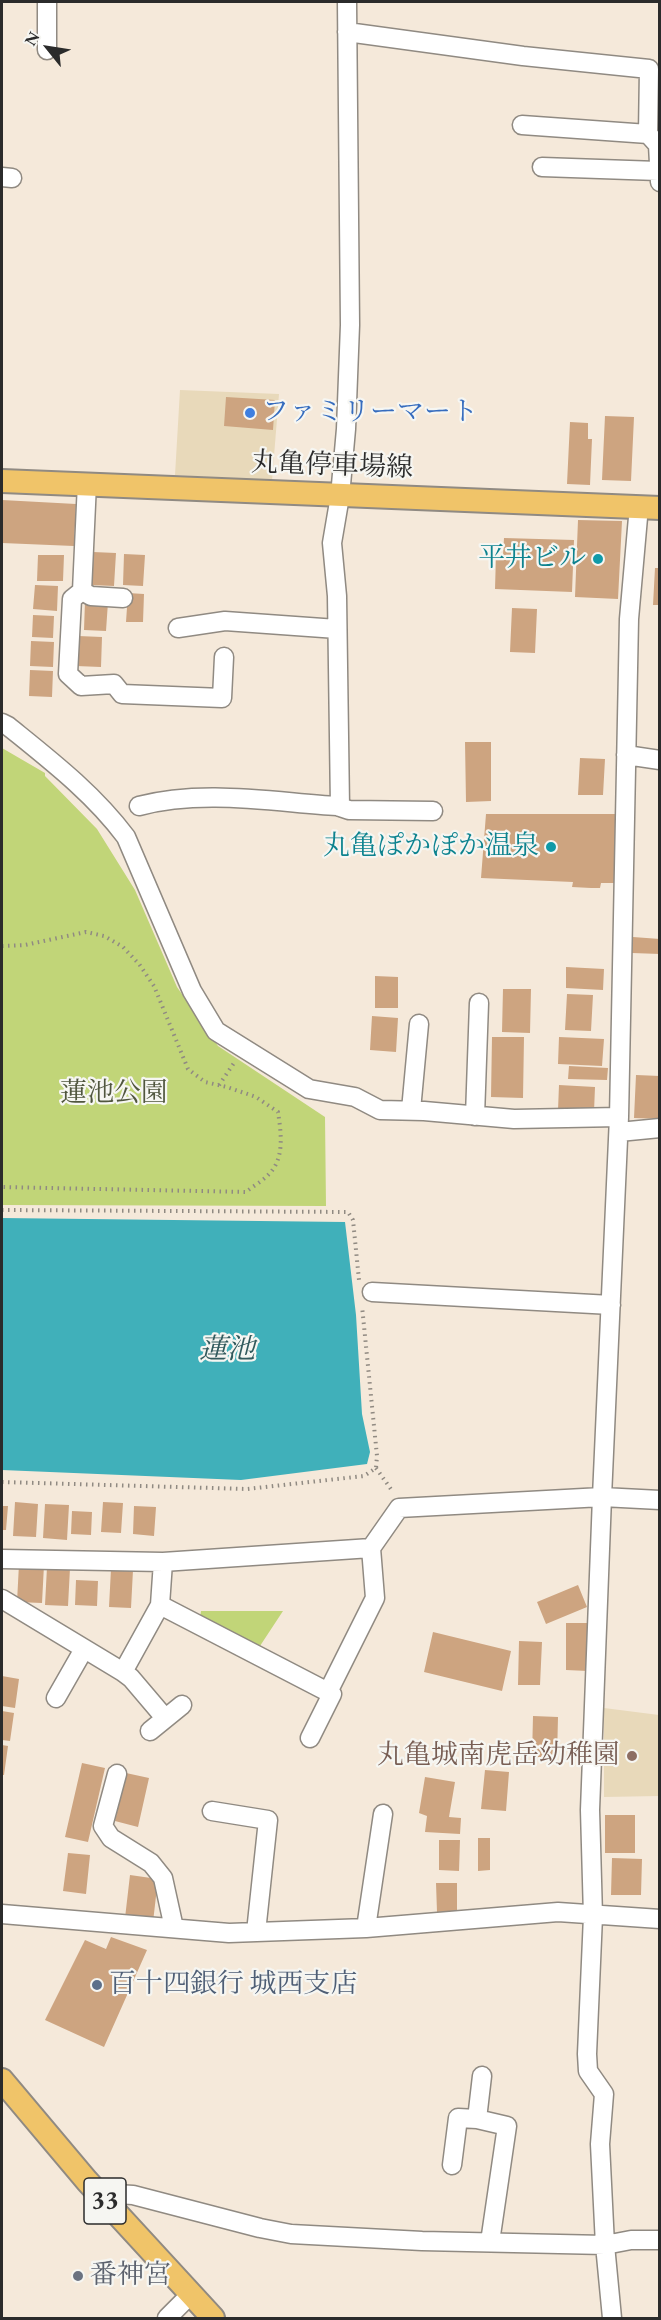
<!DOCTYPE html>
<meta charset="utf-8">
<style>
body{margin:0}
#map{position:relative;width:661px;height:2320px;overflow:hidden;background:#f5e9da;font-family:"EB Garamond",serif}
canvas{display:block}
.frame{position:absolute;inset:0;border:3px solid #2b2b2b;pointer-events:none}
.north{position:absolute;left:18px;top:18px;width:60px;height:60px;-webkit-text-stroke:4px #f6f6f2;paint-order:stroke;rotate:300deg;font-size:16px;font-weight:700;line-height:24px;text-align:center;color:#2b2b2b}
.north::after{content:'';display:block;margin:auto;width:21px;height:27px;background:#2b2b2b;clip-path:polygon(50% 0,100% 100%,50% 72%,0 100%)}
</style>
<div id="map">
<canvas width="661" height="2320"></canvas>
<div class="frame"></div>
<div class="north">N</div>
</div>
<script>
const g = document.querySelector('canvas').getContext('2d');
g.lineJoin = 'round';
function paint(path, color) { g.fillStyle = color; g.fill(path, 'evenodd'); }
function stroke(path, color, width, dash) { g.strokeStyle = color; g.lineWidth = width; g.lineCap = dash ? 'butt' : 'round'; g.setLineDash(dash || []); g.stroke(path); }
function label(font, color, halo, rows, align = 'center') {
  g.font = font + ' "EB Garamond","Noto Serif JP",serif'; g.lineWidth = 4.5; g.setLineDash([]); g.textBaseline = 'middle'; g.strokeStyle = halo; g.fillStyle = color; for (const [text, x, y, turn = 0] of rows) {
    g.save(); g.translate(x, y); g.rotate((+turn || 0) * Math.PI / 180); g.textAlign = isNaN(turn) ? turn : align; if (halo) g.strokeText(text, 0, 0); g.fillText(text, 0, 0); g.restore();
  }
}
paint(new Path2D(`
 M180,390l99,4 -7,87 -97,-6z
 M604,1708l55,7v81l-55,1z`), '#e8d9ba');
paint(new Path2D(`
 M2,748l43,25v3l52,53 38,61 42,97 41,59 107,71 1,89 -324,-1z
 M201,1611h82l-25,38 -58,-31z`), '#c1d578');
paint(new Path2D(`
 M2,1218l343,4 11,93 6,99 8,38 -3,12 -126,16 -239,-10z`), '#40b0ba');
paint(new Path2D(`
 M226,397l49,3 -2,30 -49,-4z
 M605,416l29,1 -3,64 -29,-1z
 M570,422l18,1v16h4l-2,46 -23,-1z
 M2,500l74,4 -2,42 -72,-3z
 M578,520l44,1 -4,78 -43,-2z
 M504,538l70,2 -2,52 -77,-3 1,-34h7z
 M93,552l23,1 -2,33 -23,-1z
 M124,554l21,1 -2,31 -20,-1z
 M38,555h26l-1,26h-26z
 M655,568h5v37h-7z
 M35,585l23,1 -1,25 -24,-2z
 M128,593l16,1 -1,28h-17z
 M85,601l23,1 -2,29 -22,-1z
 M512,608l25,1 -2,44 -25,-1z
 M33,615l21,1 -1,22 -21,-1z
 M78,636l24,1 -1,30 -25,-1z
 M31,641l23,1 -1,25 -23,-1z
 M30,670l23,1 -1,26 -23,-1z
 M465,742h26v59l-25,1z
 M580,758l25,1 -2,36h-25z
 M486,814h134l-3,69h-16l-1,5h-9l-19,-1 1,-5 -92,-4z
 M633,937l27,2v15l-28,-1z
 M566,967l38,2 -1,21 -37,-2z
 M375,976l23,1v31h-23z
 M503,989h28l-1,44 -28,-1z
 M567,994l26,1 -2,36 -26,-1z
 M372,1016l26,2 -2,34 -26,-2z
 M492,1037h32l-1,61 -32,-1z
 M559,1037l45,2 -2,27 -44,-2z
 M569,1066l39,2 -1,12 -39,-1z
 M636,1075l24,1v43l-26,-1z
 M559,1085l36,2 -1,25 -36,-2z
 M15,1502l23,2 -2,33 -23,-1z
 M103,1502l20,1 -2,30 -20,-1z
 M45,1504l24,1 -2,35 -24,-2z
 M2,1506h6l-2,24h-4z
 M134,1506l22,1 -2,29 -21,-2z
 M72,1511l20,1 -1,23 -20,-1z
 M19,1564l25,1 -2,38 -25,-1z
 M47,1567l23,1 -2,38 -23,-1z
 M111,1569l22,1 -2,38 -22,-1z
 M76,1580l22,1 -1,25 -22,-1z
 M578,1585l9,22 -41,17 -9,-22z
 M566,1623h23l-1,48 -22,-1z
 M433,1632l78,19 -9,40 -78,-19z
 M519,1641l23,1 -2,43h-22z
 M2,1676l17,3 -4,29 -13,-2z
 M2,1711l12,2 -4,28 -8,-1z
 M533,1716l25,1 -1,41 -25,-1z
 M2,1745l6,1 -4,29h-2z
 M82,1763l23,5 -17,74 -23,-5z
 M485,1770l24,2 -3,39 -25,-2z
 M126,1773l23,5 -11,49 -23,-6z
 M425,1777l30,5 -6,35 12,1 -1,16 -35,-2 2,-16 -8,-3z
 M605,1815h30v38h-30z
 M478,1838h12v32l-12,1z
 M439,1840h21l-1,31 -20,-1z
 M68,1853l22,2 -4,39 -23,-3z
 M612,1858l30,1 -1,36h-30z
 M130,1875l28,4 -5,43 -28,-4z
 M436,1883h21v28l-20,1z
 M111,1937l36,13 -43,97 -59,-27 40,-80 21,9z`), '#cda480');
const minor = new Path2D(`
 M347,32l176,24 126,13 -1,65 -126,-9
 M47,50v-48
 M648,134l10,11 2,37
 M542,167l116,4
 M2,177l10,1
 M87,483l-5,108 -10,8 -4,75 13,12 33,-2 8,10 100,4 2,-41
 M82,591l9,5 32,2
 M178,628l47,-7 112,8
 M2,723l6,3c42,34 85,67 118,111l66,154 24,40 93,58 46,8 25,13 44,1 90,8 105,-2
 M626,755l34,5
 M139,806c63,-17 134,-4 198,0l12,4 84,1
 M340,807l-3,-211 -5,-53 8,-47 6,-67 4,-104 -3,-323
 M411,1110l8,-86
 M475,1116l4,-113
 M619,1132l41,-4
 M372,1292l239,13
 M2,1559l161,3 208,-14
 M2,1599l121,73 37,-67 168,87 47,-94 -4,-50 28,-40 203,-11 58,3
 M160,1605l3,-43
 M123,1672l8,6 34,40
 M56,1698l28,-49
 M150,1731l32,-26
 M310,1738l22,-44 -4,-2
 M117,1774l-14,52 8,12 40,25 12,15 11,50
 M212,1811l56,9 -12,112
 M2,1914l227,19 137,-5 192,-16 102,7
 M366,1928l17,-114
 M477,2119l5,-43
 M452,2165l6,-47 19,1 30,7 -17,116
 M98,2193l35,2 127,33 31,6 131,7 183,4 26,-5h29
 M167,2318l24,-24
 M612,2318l-7,-73 -5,-101 4,-50 -16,-23 -1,-17 6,-138 -3,-106 12,-313 17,-380 10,-498 10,-113`);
const major = new Path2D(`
 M2,481l658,27
 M2,2080l85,101 126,137`);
stroke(minor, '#908a82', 21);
stroke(major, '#908a82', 26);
stroke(new Path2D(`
 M2,946l23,-1 61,-13 18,4 19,11 16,17 15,22 34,83 17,13 22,5 29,10 22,15c3,20 7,46 -9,62 -6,7 -16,12 -23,18l-244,-5
 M219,1085l15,-22
 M2,1210l346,2 5,8 6,60
 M376,1468l17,24
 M2,1482l245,7 117,-13 12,-8 1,-12 -15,-150`), '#908a82', 4, [1.5, 4.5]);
stroke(minor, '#fff', 18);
stroke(major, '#f0c469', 22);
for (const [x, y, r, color] of [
 [250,413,6,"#3f7fe0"],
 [598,559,6,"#0f9aa8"],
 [551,847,6,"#0f9aa8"],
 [632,1756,6,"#8d6e63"],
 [97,1985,6,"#5c6f8a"],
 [78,2276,6,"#6b7280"]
]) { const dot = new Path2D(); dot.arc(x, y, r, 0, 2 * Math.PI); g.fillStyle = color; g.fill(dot); stroke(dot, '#f6f6f2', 2); }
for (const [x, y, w] of [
 [105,2201,42]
]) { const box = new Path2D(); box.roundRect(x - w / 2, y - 23, w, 46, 4.5); g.fillStyle = '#f6f6f2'; g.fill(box); stroke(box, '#2b2b2b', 1.5); }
label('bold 26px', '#2b2b2b', null, [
 ["33",105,2201]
]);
label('27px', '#366cbe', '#f6f6f2', [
 ["ファミリーマート",262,413]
], 'left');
label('27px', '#2b2b2b', '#f6f6f2', [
 ["丸亀停車場線",332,466,2]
]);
label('27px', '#0d838f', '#f6f6f2', [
 ["平井ビル",586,559],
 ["丸亀ぽかぽか温泉",539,847]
], 'right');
label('27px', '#50563e', '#f6f6f2', [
 ["蓮池公園",114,1094]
]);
label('27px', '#785e54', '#f6f6f2', [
 ["丸亀城南虎岳幼稚園",620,1756]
], 'right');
label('27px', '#4e5e75', '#f6f6f2', [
 ["百十四銀行 城西支店",109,1985]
], 'left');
label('27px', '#5b616d', '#f6f6f2', [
 ["番神宮",90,2276]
], 'left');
label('italic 28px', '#325a5d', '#f6f6f2', [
 ["蓮池",227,1350]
]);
</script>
